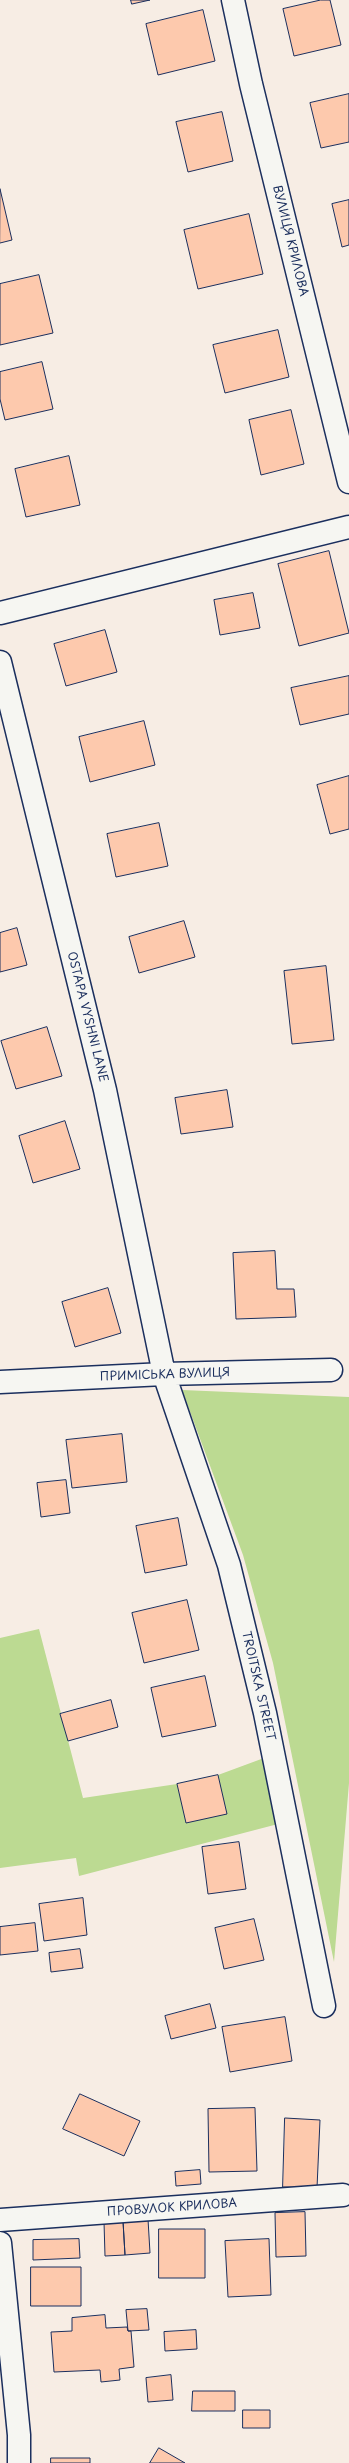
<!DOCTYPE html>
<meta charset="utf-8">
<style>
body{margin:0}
canvas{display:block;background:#f7ede4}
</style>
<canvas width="349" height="2463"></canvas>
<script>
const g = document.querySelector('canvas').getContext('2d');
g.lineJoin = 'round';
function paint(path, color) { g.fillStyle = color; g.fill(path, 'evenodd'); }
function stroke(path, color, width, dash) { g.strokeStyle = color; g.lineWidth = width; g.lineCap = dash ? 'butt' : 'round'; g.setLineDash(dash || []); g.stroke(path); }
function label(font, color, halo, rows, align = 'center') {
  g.font = font + ' "Playpen Sans",sans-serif'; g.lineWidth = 3.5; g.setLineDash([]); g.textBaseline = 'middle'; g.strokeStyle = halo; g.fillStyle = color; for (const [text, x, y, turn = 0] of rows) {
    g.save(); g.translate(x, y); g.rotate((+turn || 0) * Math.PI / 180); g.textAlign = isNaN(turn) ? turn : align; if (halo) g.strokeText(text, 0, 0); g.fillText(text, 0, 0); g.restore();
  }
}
paint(new Path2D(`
 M182,1390l167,7v386l-15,179 -61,-299 -30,-108z
 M39,1629l44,169 94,-14 41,-9 46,-17 14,66 -199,52 -3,-18 -76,10v-230z`), '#bcda92');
const building = new Path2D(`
 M131,0h19l-18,4z
 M321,0h9l11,45 -47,11 -11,-47z
 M203,10l12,51 -57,14 -12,-51z
 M349,94v48l-28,6 -11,-45z
 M222,112l11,49 -45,11 -12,-50z
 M0,189l12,51 -12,3z
 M349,200v45l-7,2 -10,-43z
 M249,214l14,60 -65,15 -14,-59z
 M39,275l14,58 -53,12v-61z
 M278,330l11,47 -64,16 -12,-48z
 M42,362l11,47 -48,11 -5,-21v-27z
 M291,410l13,54 -43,11 -12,-55z
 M69,456l11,49 -54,12 -11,-48z
 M329,551l20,82 -50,13 -21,-82z
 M253,593l7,35 -40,7 -6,-35z
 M105,630l12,42 -51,14 -12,-42z
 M349,676v38l-49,11 -9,-37z
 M144,721l11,44 -65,17 -11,-45z
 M349,776v53l-19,5 -13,-49z
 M159,823l9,43 -52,11 -9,-43z
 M184,921l11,36 -56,16 -10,-36z
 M17,928l10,37 -27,7v-39z
 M326,966l8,74 -42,4 -8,-73z
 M47,1027l15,49 -46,13 -15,-48z
 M227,1090l6,37 -52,7 -6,-36z
 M65,1121l15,48 -47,14 -14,-47z
 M275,1251l2,38h17l2,28 -60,2 -3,-66z
 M108,1288l13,45 -46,14 -13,-45z
 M122,1434l5,48 -55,6 -6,-48z
 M66,1480l4,33 -29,4 -4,-34z
 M178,1518l9,47 -42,8 -9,-47z
 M187,1600l12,50 -55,13 -12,-50z
 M205,1676l11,50 -54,11 -11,-49z
 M111,1700l7,27 -50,14 -8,-27z
 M218,1775l9,39 -41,9 -9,-39z
 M239,1842l7,47 -38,5 -6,-47z
 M83,1898l4,37 -43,6 -5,-37z
 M254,1919l10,41 -40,9 -9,-41z
 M35,1923l3,28 -38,4v-28z
 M80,1949l3,19 -32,4 -2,-19z
 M210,2004l6,24 -45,11 -6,-23z
 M285,2017l7,44 -62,11 -8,-45z
 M80,2094l60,27 -16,35 -61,-27z
 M255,2108l2,63 -48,1 -1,-63z
 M285,2118l35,2 -3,68 -34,-1z
 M200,2170l1,14 -25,2 -1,-14z
 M305,2212l1,44 -30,1 -1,-44z
 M148,2219l2,34 -25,2 -2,-34z
 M123,2221l2,34 -20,1 -1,-34z
 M159,2229h46v49h-46z
 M79,2239l1,19 -47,2v-20z
 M269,2239l2,56 -43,2 -3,-56z
 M31,2267h50v39h-50z
 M147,2309l2,21 -21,1 -2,-21z
 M105,2315l1,13 21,-1 1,4h3l3,36 -15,2 1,11 -19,2 -1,-12 -46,2 -3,-40 21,-1v-13z
 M196,2330l1,19 -32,2 -1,-19z
 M171,2375l2,25 -25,2 -2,-24z
 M193,2391h42v20h-43z
 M243,2410h27v18h-27z
 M159,2448l26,15h-35z
 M51,2458h39v5h-39z`);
paint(building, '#fdc9ad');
stroke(building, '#1b2f5e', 1);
const minor = new Path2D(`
 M233,0l18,84 98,398
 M0,613l349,-86
 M0,662l105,428 59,284 65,191 36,148 59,293
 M0,1382l164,-8 167,-4
 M0,2220l343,-25
 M0,2243l19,192v28`);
stroke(minor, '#1b2f5e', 25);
stroke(minor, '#f6f6f2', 22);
label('12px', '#1b2f5e', '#f6f6f2', [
 ["ВУЛИЦЯ КРИЛОВА",290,241,76],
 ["OSTAPA VYSHNI LANE",87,1017,76],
 ["ПРИМІСЬКА ВУЛИЦЯ",165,1375,-2],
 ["TROITSKA STREET",258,1686,77],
 ["ПРОВУЛОК КРИЛОВА",172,2208,-4]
]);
</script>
